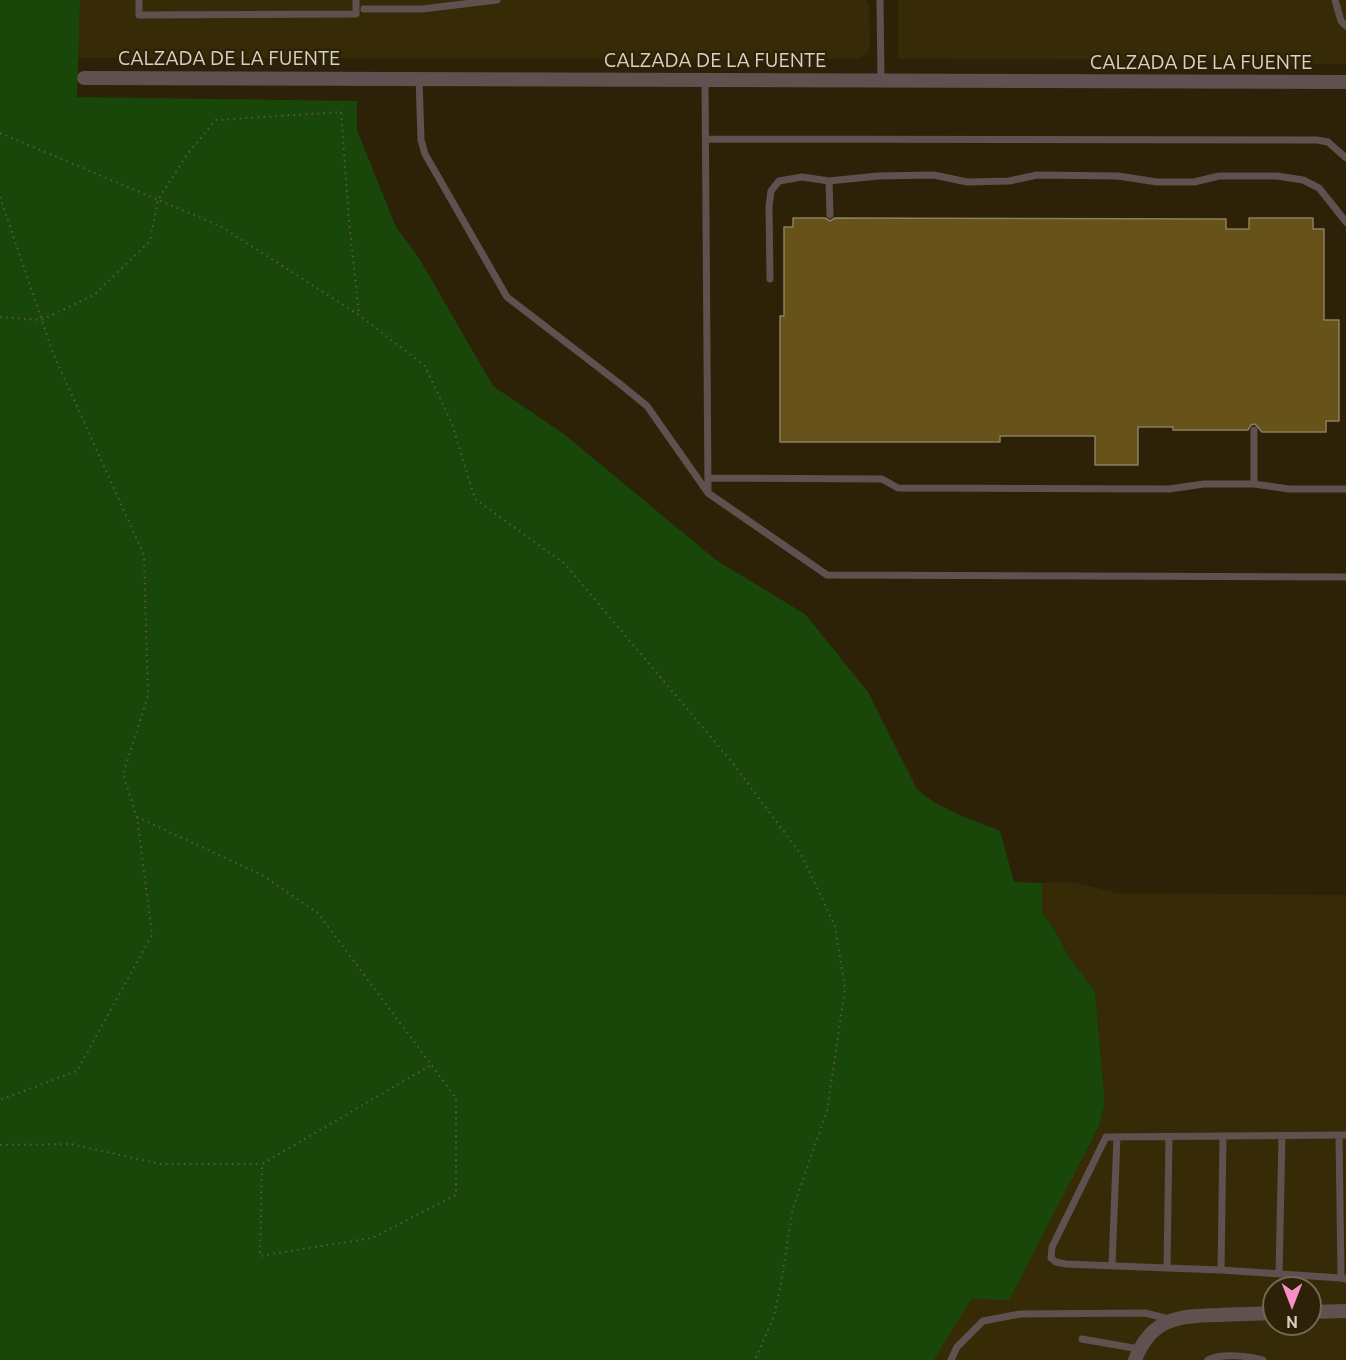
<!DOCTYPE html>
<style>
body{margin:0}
#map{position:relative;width:1346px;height:1360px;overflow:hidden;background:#2d2208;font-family:Ubuntu,sans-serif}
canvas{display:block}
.north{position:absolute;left:1262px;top:1276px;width:60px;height:60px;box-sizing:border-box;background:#2d2208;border:2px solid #716853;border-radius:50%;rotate:180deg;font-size:16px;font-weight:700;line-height:24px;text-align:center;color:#d8d2c3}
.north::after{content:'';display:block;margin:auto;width:21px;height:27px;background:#fa8fc6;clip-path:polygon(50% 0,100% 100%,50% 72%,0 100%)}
</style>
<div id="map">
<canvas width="1346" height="1360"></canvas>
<div class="north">N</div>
</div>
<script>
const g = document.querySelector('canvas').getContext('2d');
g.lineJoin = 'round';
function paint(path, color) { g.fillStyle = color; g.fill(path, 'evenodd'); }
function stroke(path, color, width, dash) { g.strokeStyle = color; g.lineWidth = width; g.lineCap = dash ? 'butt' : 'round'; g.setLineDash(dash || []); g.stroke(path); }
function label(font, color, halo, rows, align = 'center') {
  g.font = font + ' Ubuntu,sans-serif'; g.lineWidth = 4.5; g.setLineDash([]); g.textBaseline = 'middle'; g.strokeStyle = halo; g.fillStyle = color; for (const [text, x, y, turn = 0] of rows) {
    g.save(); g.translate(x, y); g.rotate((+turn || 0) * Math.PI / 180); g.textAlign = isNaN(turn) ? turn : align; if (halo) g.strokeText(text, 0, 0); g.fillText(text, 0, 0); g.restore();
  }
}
paint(new Path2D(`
 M80,0h786l3,4 1,41 -2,8 -10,6 -779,-1 -7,-8 7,-16z
 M898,0h448v64h-58v-4l-386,-1 -4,-1z
 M1042,883h35l40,10 229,2v465h-412l37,-62 128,-171 6,-23 -10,-113 -26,-34 -13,-25 -14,-20zM1274,1288h36v36h-36z`), '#372a07');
paint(new Path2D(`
 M0,0h80l-3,97 280,4v29l39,97 23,31 74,128 71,48 152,126 89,54 63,78 49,97c23,21 54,30 83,42l14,51 28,1v29l14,20 13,25 26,34 10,113 -6,22 -90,174 -38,-1 -37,61h-934z`), '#184709');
const building = new Path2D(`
 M793,218h32l5,3 5,-3 391,1v10h23v-11h64v11h11v91h15v101h-13v11h-64l-7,-8 -4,1 -3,5h-75v-3h-35v38h-43v-29h-95v6h-220v-126h4v-89h9z`);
paint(building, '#67521a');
stroke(building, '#8b7e63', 1.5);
stroke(new Path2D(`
 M0,133l220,93 139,89 66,51 27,58 23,75 90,65 166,197 71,95 33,70 10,63 -18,122 -34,97 -13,80 -6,28 -19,44
 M0,197l53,156 91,202 4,141 -25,78 14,43 15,118 -75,136 -77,29
 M0,317l41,3 53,-25 56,-54 8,-41 30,-47 28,-33 125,-8 8,109 10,94
 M137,817l125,58 56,38 138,185v97l-84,43 -112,18 2,-92 169,-99
 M0,1145l71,-1 89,20h102`), '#615741', 2, [1.5, 4.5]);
stroke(new Path2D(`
 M139,0v15l217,-1v-14
 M880,0l1,81
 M1335,0l6,21 5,5
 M364,9h58l75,-9
 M419,78l2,62 4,14 82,143 113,87 27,22 61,87 119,82 519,2
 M705,80l3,413
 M706,139l611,1 11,2 18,16
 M829,181l1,34
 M770,279l-1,-73 2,-15 8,-10 23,-4 27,4 49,-5 56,-1 33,7 42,-1 28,-6 81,1 39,6h37l25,-6h58l26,4 16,8 27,34
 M708,478l174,1 16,9 271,1 35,-5h50l35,5h57
 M1254,484v-54
 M1339,1135l2,143 5,1
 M1223,1136l-2,134 120,8
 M1169,1137l-2,131 54,2
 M1112,1265l5,-128
 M1167,1268l-101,-4 -10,-2 -5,-4 1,-11 54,-110 240,-2
 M1279,1274l3,-138
 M1082,1339l57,10
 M951,1360l6,-13 26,-26 37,-7 125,-1 24,6
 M1208,1360c11,-7 43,-4 55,0`), '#5f5150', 7);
stroke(new Path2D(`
 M84,78l1262,4
 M1310,1312l36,-1
 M1135,1360c16,-42 43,-44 83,-45 19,-1 37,-1 56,-2`), '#5f5150', 14);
label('20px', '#d8d2c3', '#2d2208', [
 ["CALZADA DE LA FUENTE",229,58],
 ["CALZADA DE LA FUENTE",715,60],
 ["CALZADA DE LA FUENTE",1201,62]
]);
</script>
